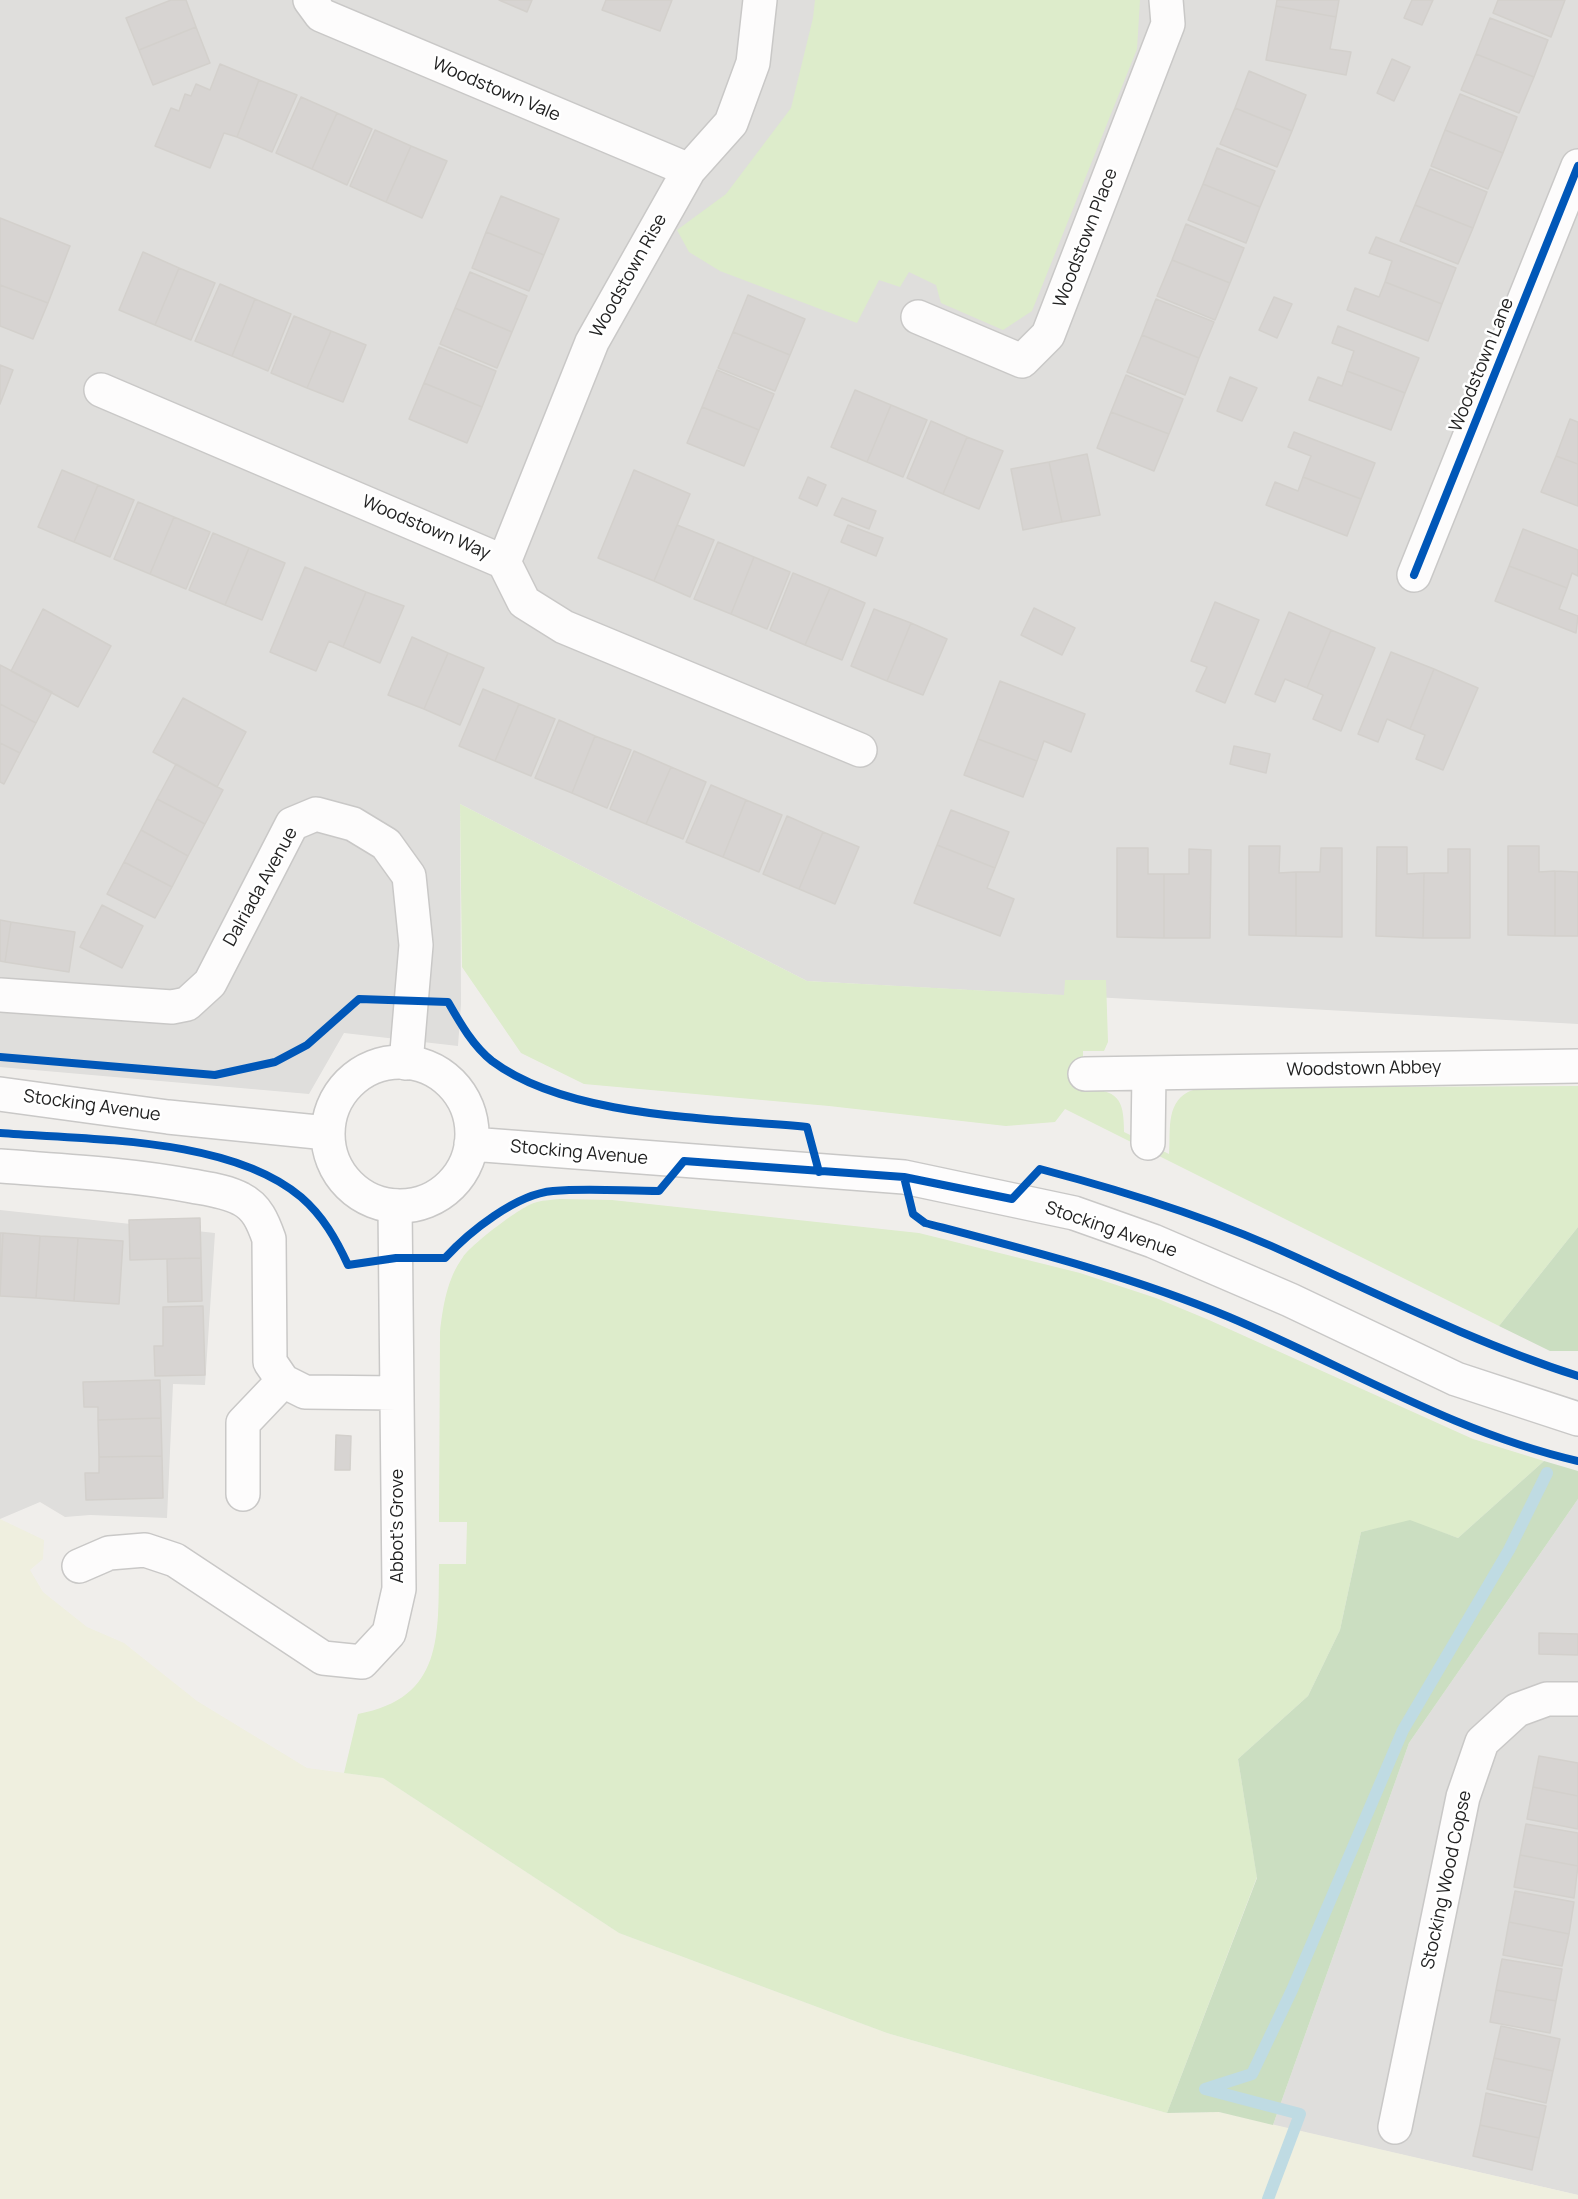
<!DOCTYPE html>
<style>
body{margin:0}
canvas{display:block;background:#f0eeeb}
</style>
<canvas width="1578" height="2199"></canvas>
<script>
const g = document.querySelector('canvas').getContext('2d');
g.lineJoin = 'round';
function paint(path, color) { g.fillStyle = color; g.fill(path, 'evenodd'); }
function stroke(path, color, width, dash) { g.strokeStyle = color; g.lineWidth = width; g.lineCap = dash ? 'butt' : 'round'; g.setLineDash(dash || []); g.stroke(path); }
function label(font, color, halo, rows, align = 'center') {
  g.font = font + ' Manrope,sans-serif'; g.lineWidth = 5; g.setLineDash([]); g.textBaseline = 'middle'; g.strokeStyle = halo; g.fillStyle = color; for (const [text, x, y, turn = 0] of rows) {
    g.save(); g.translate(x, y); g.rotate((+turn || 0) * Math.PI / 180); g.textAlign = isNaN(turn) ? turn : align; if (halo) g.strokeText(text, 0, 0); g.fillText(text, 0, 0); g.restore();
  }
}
paint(new Path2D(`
 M0,0h1578v1024l-771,-43 -347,-177 1,200 -3,42 -114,-13 -35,61 -309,-27z
 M0,1210l215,23 -10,152 -32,-1 -6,134 -77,-3 -25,2 -25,-15 -40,17z
 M1578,1499v696l-305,-70 136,-382z`), '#dfdedc');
paint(new Path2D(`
 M0,1519l44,21 -1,19 -13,11 13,22 44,35 37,16 73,58 110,67 76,10 236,155 268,100 280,80 52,-1 359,83v4h-1578z`), '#efefdf');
paint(new Path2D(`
 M815,0h325l-3,49 -105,262 -29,19 -62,-27 -5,-18 -27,-13 -9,15 -21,-7 -22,43 -137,-52 -31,-19 -12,-22 49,-36 65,-86 22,-90z
 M460,804l347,177 257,14 1,-15h41l2,62 -4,9h-21v38c35,1 41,9 41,43l45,22c2,-20 -4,-50 19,-62 7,-4 20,-3 29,-4l361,-2v141l-79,99 -434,-217 -10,13 -49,4 -177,-20 -245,-22 -63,-31 -59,-86z
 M560,1199l52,1 307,33 161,40 76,25 53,22 264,119 71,22 -86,77 -48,-17 -49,11 -21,98 -32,66 -70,63 19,118 -90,236 -280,-80 -268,-100 -236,-155 -39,-5 14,-59c86,-16 80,-79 81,-150h27l1,-42h-28l1,-190c3,-26 7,-53 23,-75 8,-12 59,-52 74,-55 7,-2 15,-2 23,-3z`), '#ddeccb');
paint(new Path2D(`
 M1578,1227v124h-28l-51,-25z
 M1544,1461l34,10v28l-169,244 -136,382 -54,-13 -52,1 90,-235 -19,-119 70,-63 32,-66 21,-98 49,-12 48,18z`), '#cbdec1');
stroke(new Path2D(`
 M1268,2199l32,-85 -95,-25 47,-15 40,-84 111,-260 106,-180 38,-77`), '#bfdbe3', 12);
const building = new Path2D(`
 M171,0h15l10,27 -57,23 -13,-32z
 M499,0h33l-5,12z
 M606,0h66l-12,31 -58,-21z
 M1277,0h62l-3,17 -60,-11z
 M1412,0h21l-11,25 -18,-7z
 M1498,0h67l-14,37 -58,-24z
 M1276,6l60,11 -6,32 21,3 -5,23 -80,-15z
 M1490,18l58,22 -14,37 -58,-23z
 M196,27l14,36 -57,22 -14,-35z
 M1476,54l58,23 -15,36 -58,-23z
 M1392,59l18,8 -16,34 -17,-8z
 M220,64l39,16 -22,57 -13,-4 -14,35 -55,-22 16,-38 8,3 6,-17 6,2 5,-12 14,6z
 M1249,71l57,24 -14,36 -57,-23z
 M259,80l38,15 -25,57 -35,-15z
 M1460,94l57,23 -14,36 -58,-23z
 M301,97l36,16 -25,56 -36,-16z
 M1235,108l57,23 -15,36 -57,-23z
 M337,113l35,16 -25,56 -35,-16z
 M375,130l36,16 -25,56 -36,-16z
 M1445,130l58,23 -15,36 -57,-23z
 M411,146l36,15 -25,57 -36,-16z
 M1217,148l58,23 -15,36 -57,-23z
 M1430,169l57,23 -14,36 -58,-23z
 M1203,184l57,23 -14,36 -58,-23z
 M501,196l58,23 -15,36 -58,-23z
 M1415,205l58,23 -15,36 -58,-23z
 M0,218l70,28 -22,57 -48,-18z
 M1186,224l58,24 -14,35 -58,-23z
 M486,232l58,23 -15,36 -57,-23z
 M1376,237l80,31 -14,36 -57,-22 7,-21 -23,-8z
 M143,252l36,16 -24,57 -36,-15z
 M1172,260l58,23 -15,37 -58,-24z
 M179,268l36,15 -24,57 -36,-15z
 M470,272l57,24 -15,36 -57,-24z
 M1385,282l57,22 -14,37 -81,-31 8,-22 24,9z
 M220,284l35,15 -23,57 -37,-15z
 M0,285l48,18 -15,36 -33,-13z
 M748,295l57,24 -15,36 -57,-23z
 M1274,297l18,7 -15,34 -18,-8z
 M255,299l36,15 -23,57 -36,-15z
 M1156,299l58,23 -15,36 -57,-23z
 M455,308l57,24 -15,36 -57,-24z
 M294,316l37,15 -24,57 -36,-15z
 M1338,326l81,32 -14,35 -58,-22 7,-20 -22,-8z
 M331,331l35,14 -23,57 -36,-14z
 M733,332l57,23 -15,36 -57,-23z
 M1142,335l57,23 -14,37 -58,-23z
 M439,347l57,24 -14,36 -58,-24z
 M0,365l13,5 -13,34z
 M717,370l57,24 -15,36 -57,-23z
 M1347,371l58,22 -14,37 -82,-30 9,-23 24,9z
 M1126,375l57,24 -14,35 -58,-22z
 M1230,377l27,11 -15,33 -25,-10z
 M424,383l58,24 -15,36 -58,-24z
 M855,390l36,15 -24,57 -36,-15z
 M891,405l36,15 -24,57 -36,-15z
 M702,407l57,23 -15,36 -57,-23z
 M1111,412l58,22 -15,37 -57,-23z
 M1570,419l8,3v42l-22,-8z
 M931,421l36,16 -24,57 -36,-16z
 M1294,432l81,31 -14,36 -58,-22 8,-21 -23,-9z
 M967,437l36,14 -24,58 -36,-15z
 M1087,454l13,61 -38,7 -13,-60z
 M1556,456l22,8v42l-37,-14z
 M1049,462l13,60 -39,8 -12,-61z
 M62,470l36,15 -24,57 -36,-15z
 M634,470l56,24 -36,87 -56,-23z
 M808,477l18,8 -9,21 -18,-8z
 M1303,477l58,22 -14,37 -81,-31 9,-23 23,9z
 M98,485l36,15 -24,57 -36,-15z
 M842,498l34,13 -7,18 -35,-14z
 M138,502l36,15 -24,57 -36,-15z
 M174,517l36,15 -24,57 -36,-15z
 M677,525l37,15 -24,57 -36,-16z
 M848,525l35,13 -7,18 -35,-14z
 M1523,529l55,21v26l-6,-3 -5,15 -58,-22z
 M213,533l36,15 -24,57 -36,-15z
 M718,542l36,15 -23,57 -37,-15z
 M249,548l36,15 -23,57 -37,-15z
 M754,557l36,15 -23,57 -36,-15z
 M1509,566l58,22 -8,21 19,7 -2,17 -81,-32z
 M305,567l61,25 -23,55 -14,-6 -13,30 -46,-19z
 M793,573l37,15 -25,57 -35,-15z
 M830,588l35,15 -23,57 -37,-15z
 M366,592l38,14 -24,57 -37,-16z
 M1215,602l44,18 -34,83 -29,-12 11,-24 -16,-6z
 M1034,608l41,20 -13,27 -41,-20z
 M43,609l68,37 -33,61 -67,-36z
 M874,609l37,14 -24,58 -36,-15z
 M1289,612l42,18 -24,58 -22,-9 -10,23 -20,-8z
 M911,623l36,16 -24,56 -36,-14z
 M1331,630l44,18 -34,83 -28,-12 10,-24 -16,-7z
 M412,637l36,16 -24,56 -36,-14z
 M1391,652l43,17 -24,60 -23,-10 -9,23 -20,-8z
 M448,653l36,15 -24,57 -36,-16z
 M0,665l52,27 -16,31 -36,-19z
 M1434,669l44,19 -35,82 -27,-11 9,-24 -15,-6z
 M1000,681l85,33 -14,38 -27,-11 -7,20 -59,-22z
 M483,689l36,15 -24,57 -36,-15z
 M183,698l63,34 -29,55 -64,-35z
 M0,704l36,19 -16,30 -20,-10z
 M519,704l36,15 -24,57 -36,-15z
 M559,720l36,16 -23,57 -37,-15z
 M595,736l36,14 -24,58 -35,-15z
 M978,739l59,22 -14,36 -59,-22z
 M0,743l20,10 -16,31 -4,-2z
 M1234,746l36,8 -4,19 -36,-9z
 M634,751l37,16 -25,57 -36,-15z
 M176,764l47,26 -18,34 -48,-25z
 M671,767l35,15 -23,57 -37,-15z
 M711,785l35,15 -23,57 -37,-15z
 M157,799l48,25 -17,32 -47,-26z
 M746,800l36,15 -23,57 -36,-15z
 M951,810l58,22 -14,36 -58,-23z
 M787,816l36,16 -24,57 -36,-15z
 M141,830l47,26 -16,31 -48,-25z
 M823,832l36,15 -24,57 -36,-15z
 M937,845l58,23 -8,20 27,11 -14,37 -86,-33z
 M1249,846h31l-1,27 17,-1v64l-47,-1z
 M1508,846h31v26l16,-1v65l-47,-1z
 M1377,847h30v27l17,-1 -1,65 -47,-2z
 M1117,848h31v26h16v64l-47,-1z
 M1321,848h21v89l-46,-1v-64h24z
 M1189,849l22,1 -1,88h-46v-64h25z
 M1448,849h22v89h-47l1,-65h24z
 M124,862l48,25 -17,31 -48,-24z
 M1555,871l23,1v64h-23z
 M102,905l41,21 -21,42 -42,-21z
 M0,920l11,2 -6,40 -5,-1z
 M11,922l64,10 -6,40 -64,-10z
 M200,1218l1,40 -71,2 -1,-40z
 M0,1233h3l-3,49z
 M3,1233l37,3 -4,62 -36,-2z
 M40,1236l38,2 -4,63 -38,-3z
 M78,1238l45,3 -4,63 -45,-3z
 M201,1258l1,43 -34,1 -1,-43z
 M203,1306l2,69 -50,1 -1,-30h9v-39z
 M160,1380l1,38 -63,2v-13h-14l-1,-25z
 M161,1418l1,38 -63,1 -1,-37z
 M336,1435l15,1 -1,34h-15z
 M162,1456l1,42 -77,2 -1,-27h14v-16z
 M1539,1633l39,1v21l-39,-1z
 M1539,1756l39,7v33l-45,-9z
 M1533,1787l45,9v33l-51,-10z
 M1526,1824l52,9v33l-58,-11z
 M1520,1855l58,11 -4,32 -60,-11z
 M1515,1891l59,11 -5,32 -60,-12z
 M1509,1922l60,12 -7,32 -59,-11z
 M1502,1959l60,10 -6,32 -60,-11z
 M1496,1990l60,11 -6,32 -60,-11z
 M1501,2026l59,13 -7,32 -59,-13z
 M1494,2058l59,13 -7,32 -59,-14z
 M1486,2093l60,13 -7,32 -59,-13z
 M1480,2125l59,13 -7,32 -59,-14z`);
paint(building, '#d7d4d2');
stroke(building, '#d3d0cc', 1.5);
const minor = new Path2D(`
 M310,0l11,15 368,155
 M918,317l104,44 26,-26 120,-311 -2,-24
 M101,390l403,172 20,40 40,25 296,123
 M504,562l88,-220 97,-172 42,-47 22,-60 7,-63
 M1414,575l164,-409
 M0,995l172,12 15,-3 23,-21 82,-159 24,-10 37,10 33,20 23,32 7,69 -10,118
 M1085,1074l493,-8
 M1148,1143l1,-70
 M0,1166c64,5 129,8 192,20 16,3 34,5 49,13 16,8 22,23 28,40l1,123 13,19
 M243,1494v-71l40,-42 22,11 92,1
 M79,1566l30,-13 36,-3 30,10 148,98 39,4 27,-29 10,-44 -4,-383
 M1395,2127l68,-330 19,-55 35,-32 30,-11h31`);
const tertiary = new Path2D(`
 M328 1134a72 72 0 1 1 144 0a72 72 0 1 1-144 0Z
 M0,1094l168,23 159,16
 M471,1144l433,33 170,36 79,28 137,59 166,79 122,40`);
stroke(minor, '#c9c8c7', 36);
stroke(tertiary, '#c9c8c7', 36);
stroke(minor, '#fdfcfc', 33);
stroke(tertiary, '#fdfcfc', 33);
stroke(new Path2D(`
 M1414,575l164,-409
 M0,1057l215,18 60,-13 32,-17 52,-46 89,3c12,21 25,44 44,59 76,57 221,57 315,66l12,45
 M0,1133c90,7 230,4 301,64 22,19 35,42 47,68l48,-7h49c24,-26 71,-64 108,-67 35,-3 71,0 106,0l25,-30 220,16 108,22 28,-30c88,23 175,50 258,89 92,42 183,87 280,118
 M904,1177l9,37 12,9c103,27 206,53 304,94 116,49 226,116 349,144`), '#0057b8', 8);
label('18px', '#222', '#fff', [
 ["Woodstown Vale",496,90,23],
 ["Woodstown Place",1086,238,-69],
 ["Woodstown Rise",629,276,-61],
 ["Woodstown Lane",1482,365,-68],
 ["Woodstown Way",426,528,23],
 ["Dalriada Avenue",261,887,-61],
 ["Woodstown Abbey",1364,1069,-1],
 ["Stocking Avenue",92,1106,8],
 ["Stocking Avenue",579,1153,5],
 ["Stocking Avenue",1111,1230,19],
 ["Abbot's Grove",398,1526,-90],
 ["Stocking Wood Copse",1447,1880,-78]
]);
</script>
